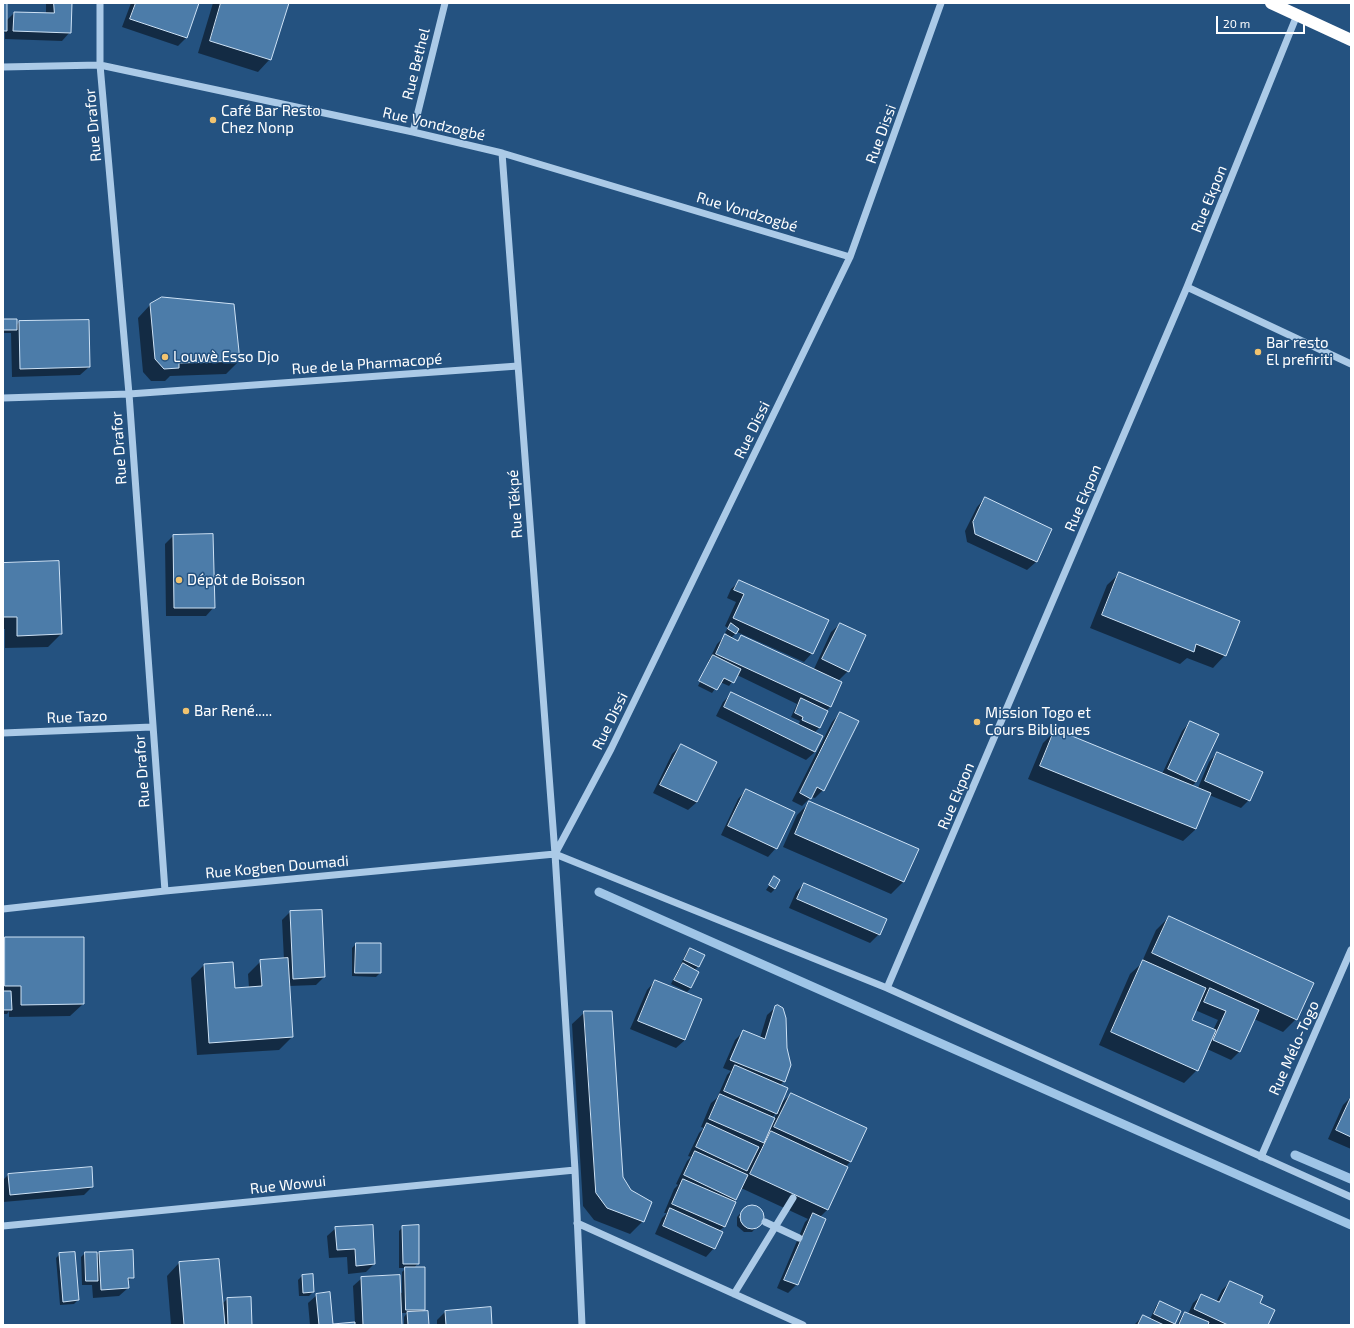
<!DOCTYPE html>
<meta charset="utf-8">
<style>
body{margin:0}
#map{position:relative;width:1354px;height:1328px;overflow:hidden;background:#245280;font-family:"Exo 2",sans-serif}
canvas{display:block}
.frame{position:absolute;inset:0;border:4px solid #fff;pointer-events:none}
.scale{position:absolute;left:1216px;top:16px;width:89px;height:18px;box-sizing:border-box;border:2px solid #fff;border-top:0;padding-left:5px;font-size:12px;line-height:14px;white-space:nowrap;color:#fff;-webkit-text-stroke:3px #245280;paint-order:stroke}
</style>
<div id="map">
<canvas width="1354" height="1328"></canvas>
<div class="frame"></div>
<div class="scale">20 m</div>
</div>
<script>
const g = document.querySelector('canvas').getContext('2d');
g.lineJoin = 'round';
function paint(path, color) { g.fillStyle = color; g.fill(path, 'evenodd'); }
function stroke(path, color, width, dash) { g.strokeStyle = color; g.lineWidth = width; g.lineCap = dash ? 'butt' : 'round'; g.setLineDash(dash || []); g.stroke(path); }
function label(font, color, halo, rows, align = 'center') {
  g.font = font + ' "Exo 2",sans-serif'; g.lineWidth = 3; g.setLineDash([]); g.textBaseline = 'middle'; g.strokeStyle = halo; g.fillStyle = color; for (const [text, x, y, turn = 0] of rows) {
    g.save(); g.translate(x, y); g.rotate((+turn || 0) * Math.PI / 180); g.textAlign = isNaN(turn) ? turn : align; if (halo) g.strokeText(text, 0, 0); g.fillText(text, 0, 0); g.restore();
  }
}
paint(new Path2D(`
 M3,3h3v18l8,-8h32v-10h25l-1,29 -8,9 -57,-2v-7l-2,2z
 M131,3h67l-12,35 -8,8 -56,-19z
 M213,3h75l-18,56 -12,13 -60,-19z
 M150,305h83l6,56 -13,13 -56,2 -5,5h-14l-8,-9 -5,-54z
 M3,320l13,6 3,-4 70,45 -9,8 -68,2 -1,-44h-8z
 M985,498l66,31 -15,33 -9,8 -60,-28 -2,-11 12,-24z
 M173,536l41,71 -8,9h-40l-1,-72z
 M3,564l58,70 -13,13 -43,1v-19h-2z
 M1120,573l105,82 -12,13 -26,-10 -7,6 -90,-36 17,-43z
 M740,581l72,72 -8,9 -67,-30 -6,6 6,3 4,-5 73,33 17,-37 9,-8 8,47 -10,10 3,1 -11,25 -4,4h1l-8,17 -5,5 1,19 -9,8 -90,-44 7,-14 9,-9 66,33 2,-5 -9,-4 6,-13 -60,-29 -8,11 -9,-4 -8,11 -16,-8 2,1 12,-24h-2l9,-18 10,-10 -2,-1 3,-5 -3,-2 11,-24 -9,-4 4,-9z
 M840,713l-17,77 -8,8 -4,-1 -9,9 -10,-5 40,-79z
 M1190,722l6,60 -4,4 6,2 11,-26 8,-9 32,47 -8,8 -32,-13 -13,34 -13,12 -155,-62 15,-36 13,-13 106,44 20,-43z
 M681,745l35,17 -19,40 -9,8 -35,-17 19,-39z
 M746,790l30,58 -8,9 -47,-22 17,-36z
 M810,802l108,48 -15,32 -12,12 -108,-47 14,-32z
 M774,878l5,2 -4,9 -4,4 -5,-3z
 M804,884l75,50 -9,9 -81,-35 7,-16z
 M290,912l34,65 -8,8 -27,1 3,51 -13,13 -82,5 -6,-77 13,-13 28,-2 2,26 15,-1 -1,-14 13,-13 23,-1 -2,-40z
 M1169,917l127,102 -13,13 -29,-13 -15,33 -8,8 -24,-11 -10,21 -13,13 -85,-38 31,-71 11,-10 15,-34zM1195,1010l23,10 -5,10 -23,-9z
 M5,938l78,66 -13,12 -61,1v-6l-2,3h-4v-74z
 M356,944l24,29 -4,4 -24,-1v-28z
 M690,949l9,17 -5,4 4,2 -7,16 -4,4 -16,-8 8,-16 4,-3 -2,-1 5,-11z
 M655,981l30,59 -9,8 -46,-19 17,-39z
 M776,1007l8,74 -4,4v19l11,-10 59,68 -5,5 2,1 -20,42 -7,7 -23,67 -9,9 -11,-5 28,-66 3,-3 -67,-31 -5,11 -3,3 -8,24 -6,5 -5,17 -8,9 -51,-23 7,-16 5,-5h-3l10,-24 4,-4 -2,-1 11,-23 4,-4 -3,-1 11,-23 5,-5 -3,-1 10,-24 6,-5 10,-23 4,-4 -8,-3 12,-28 8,-8 17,6 7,-23zM777,1112l-3,7 -2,-1z
 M585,1012l37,166 21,43 -13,13 -36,-14 -11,-14 -11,-182z
 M1351,1097v52l-23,-10 15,-34z
 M91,1168l1,19 -8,8 -81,7v-22l5,-5z
 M747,1206h9l7,6 -1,9 -10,11h-8l-7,-6v-9z
 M403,1227l15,36 -4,5 10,41 -2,3 6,13h-24v-8l3,-4h-6v12h-69l23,-2 -2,-37 9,-8 40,15v-21l4,-4h-7v-37z
 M336,1228l38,36 -8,8 -18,2 -1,-17 -18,1 -2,-22z
 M85,1253l11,4 3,-4 33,24 -5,5 1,6 -9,8 -26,2 -1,-13h-10l-1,-28z
 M60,1254l18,46 -4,4 -14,1 -4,-47z
 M179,1263l43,41 5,-5 24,26h-80l-4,-49z
 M302,1276l11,16 -4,4h-10l-1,-16z
 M1230,1282l28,21 9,22h-90l4,-8 4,-4 3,1 5,-11 9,-8 14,7 6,-12z
 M317,1295l15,30h-22l-2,-22z
 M1160,1302l14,21 -2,2h-38l9,-9 7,3 6,-13z
 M445,1312l46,13h-54v-5z`), '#0007');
stroke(new Path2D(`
 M599,892l752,333
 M1295,1155l56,24`), '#9fc5e7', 9);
const building = new Path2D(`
 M3,3h4v28h-4z
 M54,3h18l-1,30 -58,-2 1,-19 40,1z
 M136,3h63l-12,35 -57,-19z
 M221,3h68l-18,57 -61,-19z
 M162,297l72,7 6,57 -61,2v5l-15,1 -9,-10 -5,-55z
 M3,319h14v11h-14z
 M89,320l1,47 -70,2 -1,-48z
 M985,497l67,32 -15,33 -62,-28 -2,-12z
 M213,534l2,74h-41l-1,-73z
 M59,561l3,73 -45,2v-19h-14v-54z
 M1119,572l121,49 -14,35 -30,-12 -2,8 -92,-37z
 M739,580l90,40 -16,34 -80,-36 11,-24 -10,-4z
 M731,623l8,6 -3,5 -8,-5z
 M840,623l26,12 -17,37 -27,-13z
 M725,634l13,7 3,-6 101,47 -11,25 -115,-53z
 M713,655l28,14 -7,14 -10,-5 -7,12 -18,-9z
 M731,692l92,44 -8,16 -91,-45z
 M801,698l27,13 -8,17 -18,-8 1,-3 -8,-4z
 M840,712l19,9 -35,70 -7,-4 -6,12 -11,-6z
 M1190,721l29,13 -23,48 -28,-13z
 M1055,729l156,64 -15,36 -156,-63z
 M681,744l36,18 -20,40 -37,-17z
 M1217,752l46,20 -13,29 -45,-20z
 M746,789l49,23 -18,37 -49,-23z
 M809,801l110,48 -15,33 -109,-48z
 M774,876l6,4 -5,9 -6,-4z
 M804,883l83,36 -7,16 -83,-36z
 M322,910l3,67 -32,2 -3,-68z
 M1169,916l145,67 -17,37 -145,-67z
 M5,937h79v67l-63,1v-19h-16z
 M356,943h25v30h-26z
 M690,948l15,7 -6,12 -15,-7z
 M288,958l5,79 -84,6 -5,-79 29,-2 2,26 27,-2 -2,-26z
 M1143,960l63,28 -14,32 24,10 -18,41 -87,-39z
 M683,963l16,9 -8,16 -17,-8z
 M655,980l47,19 -17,41 -47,-19z
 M1210,988l49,22 -19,42 -27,-12 13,-29 -22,-9z
 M3,991h8l1,19h-9z
 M778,1005l5,3 3,10 1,30 4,17 -6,17 -55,-22 13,-30 22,9 10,-33z
 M584,1011h28l11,166 8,13 21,12 -8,20 -37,-14 -11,-15z
 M735,1065l53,23 -11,26 -53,-23z
 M791,1093l76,35 -16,34 -77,-35z
 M720,1094l55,24 -11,25 -55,-24z
 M1351,1097v40l-15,-7z
 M707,1123l52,24 -12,24 -51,-24z
 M771,1131l77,36 -20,43 -78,-36z
 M695,1151l53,24 -12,25 -52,-25z
 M92,1167l1,20 -83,8 -2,-21z
 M683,1179l53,23 -11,25 -53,-23z
 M740 1217a12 12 0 1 1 24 0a12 12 0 1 1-24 0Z
 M670,1208l53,24 -8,17 -52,-23z
 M813,1213l13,6 -28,66 -14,-5z
 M373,1225l2,39 -19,2 -1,-17 -18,1 -2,-23z
 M419,1225v39h-16l-1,-38z
 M133,1250l1,28h-6l1,10 -28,2 -2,-38z
 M75,1252l4,48 -16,2 -4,-49z
 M85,1252h12l1,29h-12z
 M219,1259l6,66h-41l-5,-63z
 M405,1267h20v43h-19z
 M313,1274l1,18 -11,1 -1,-18z
 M400,1275l2,50h-39l-2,-48z
 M1230,1281l33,15 -3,7 15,7 -7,15h-40l-34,-16 7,-15 18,8z
 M330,1292l3,32 22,-2v3h-36l-3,-31z
 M251,1297l1,28h-24l-1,-27z
 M1160,1301l21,10 -6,13 -21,-10z
 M491,1307l1,18h-46l-1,-14z
 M428,1311l1,14h-21l-1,-13z
 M1185,1312l24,10 -1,3h-29z
 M1143,1315l21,10h-26z`);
paint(building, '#4c7ca9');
stroke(building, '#cee2f5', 1);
stroke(new Path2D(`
 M100,3v62l29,329 36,497
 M3,67l97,-2 313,67 89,21 348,104
 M413,132l32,-129
 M502,153l53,701 20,316 7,155
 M1187,287l164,77
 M3,398l126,-4 389,-28
 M3,733l149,-6
 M555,854l56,-105 239,-492 91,-254
 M3,909l162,-18 390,-37 332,134 464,209
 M887,988l300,-701 110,-272
 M1261,1157l90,-207
 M765,1222l34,16
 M577,1223l226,102
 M3,1226l572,-56
 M734,1294l59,-96`), '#abcae7', 7);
stroke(new Path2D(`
 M1271,3l80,37`), '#fff', 12);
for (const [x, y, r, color] of [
 [213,120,4,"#f1c36f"],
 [1258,352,4,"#f1c36f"],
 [165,357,4,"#f1c36f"],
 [179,580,4,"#f1c36f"],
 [186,711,4,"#f1c36f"],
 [977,722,4,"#f1c36f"]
]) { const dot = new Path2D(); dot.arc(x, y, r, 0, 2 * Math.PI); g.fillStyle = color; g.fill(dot); stroke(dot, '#245280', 1.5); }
label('15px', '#fff', '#245280', [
 ["Rue Bethel",416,64,-76],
 ["Rue Vondzogbé",434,124,13],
 ["Rue Drafor",93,125,-95],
 ["Rue Dissi",881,134,-70],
 ["Rue Ekpon",1209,199,-68],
 ["Rue Vondzogbé",747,212,17],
 ["Rue de la Pharmacopé",367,364,-4],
 ["Rue Dissi",752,430,-64],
 ["Rue Drafor",119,448,-94],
 ["Rue Ekpon",1083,498,-67],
 ["Rue Tékpé",515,504,-94],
 ["Rue Tazo",77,717,-2],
 ["Rue Dissi",610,721,-64],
 ["Rue Drafor",142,771,-94],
 ["Rue Ekpon",956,796,-67],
 ["Rue Kogben Doumadi",277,867,-5],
 ["Rue Mélo-Togo",1294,1048,-66],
 ["Rue Wowui",288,1185,-6]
]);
label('15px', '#fff', '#245280', [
 ["Café Bar Resto",221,111],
 ["Chez Nonp",221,128],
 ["Bar resto",1266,343],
 ["El prefiriti",1266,360],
 ["Louwè Esso Djo",173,357],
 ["Dépôt de Boisson",187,580],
 ["Bar René.....",194,711],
 ["Mission Togo et",985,713],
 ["Cours Bibliques",985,730]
], 'left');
</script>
